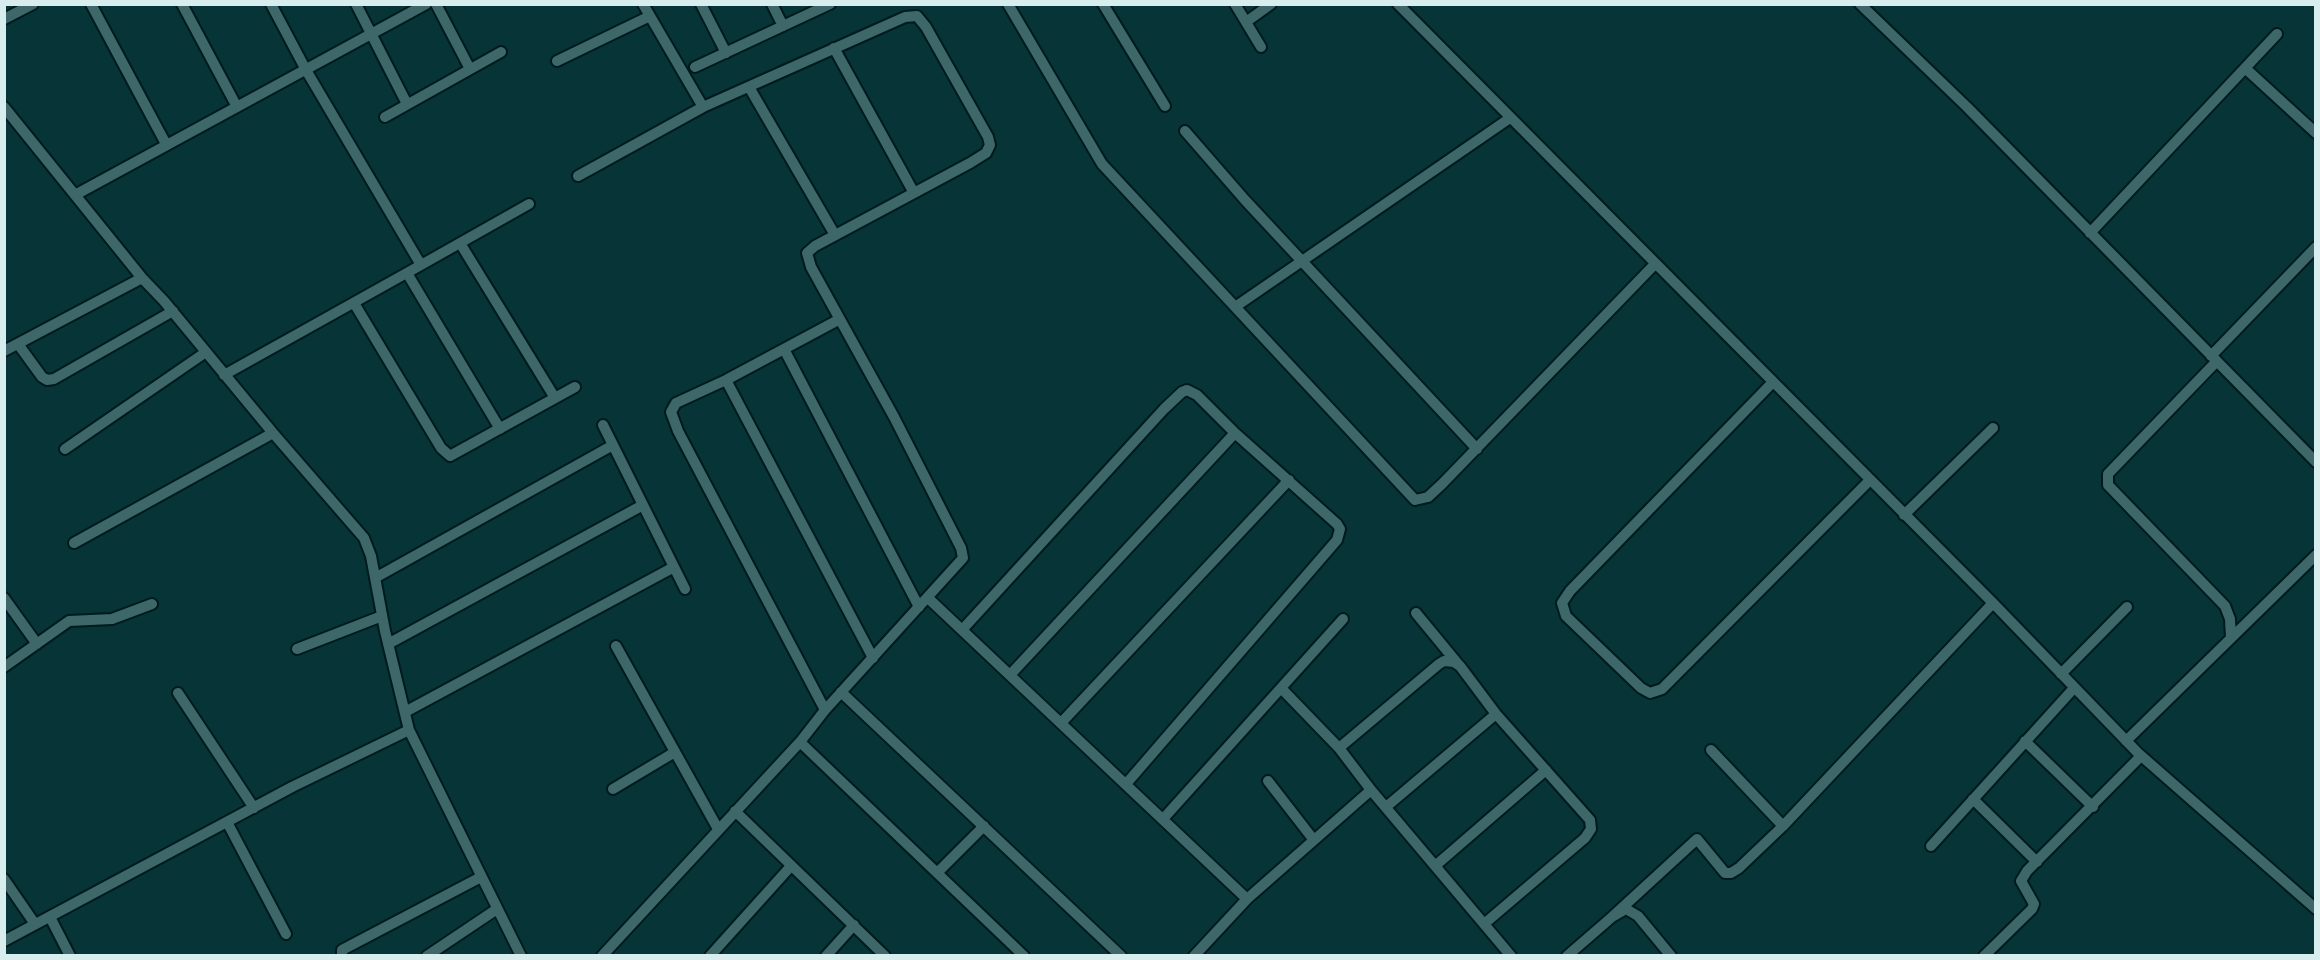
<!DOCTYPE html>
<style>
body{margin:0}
#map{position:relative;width:2320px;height:960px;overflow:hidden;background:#073537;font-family:"Exo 2",sans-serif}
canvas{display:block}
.frame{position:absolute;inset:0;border:6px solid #d7edee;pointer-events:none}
</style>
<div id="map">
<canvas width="2320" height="960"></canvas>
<div class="frame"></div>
</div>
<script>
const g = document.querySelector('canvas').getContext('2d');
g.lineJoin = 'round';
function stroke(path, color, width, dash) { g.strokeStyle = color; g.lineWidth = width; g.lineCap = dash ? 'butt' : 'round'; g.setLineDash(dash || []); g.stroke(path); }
const minor = new Path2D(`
 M91,4l75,140
 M182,4l55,103
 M356,4l51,100
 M436,4l34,65
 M701,4l25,49
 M772,4l11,22
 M1008,4l94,160 313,336 13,-3 14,-13 213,-220
 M1103,4l62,102
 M1235,4l26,43
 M1398,4l595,599 145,150 178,156
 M1860,4l107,103 349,355
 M4,19l29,-15
 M1246,22l25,-18
 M834,48l80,145
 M557,61l93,-45
 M695,67l135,-63
 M2245,68l71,65
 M749,87l86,148
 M4,107l138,171 22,23 109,132 91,105 7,18 14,75 24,99 112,226
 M385,117l116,-65
 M1185,131l60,69 232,249
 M578,176l125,-69
 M75,195l351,-191
 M2090,233l187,-199
 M460,243l95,155
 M421,265l108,-61
 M407,273l93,156
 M354,303l87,145 9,8 125,-69
 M1235,307l275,-189
 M18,344l24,33 5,3 7,-1 119,-68
 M784,349l135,258
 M4,351l138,-73
 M2211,356l105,-109
 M2216,362l-108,112v11l117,121 5,13 1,19
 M224,375l197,-110 -115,-195 -35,-66
 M726,380l147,278
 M1773,382l-203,209 -8,12 4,13 75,72 9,5 12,-4 208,-209
 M603,425l82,164
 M65,449l141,-97
 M1904,515l89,-87
 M74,543l199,-110
 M375,578l238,-133
 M4,598l33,46
 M928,598l319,301 -53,57
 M1416,613l42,51
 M962,630l202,-221 18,-17 5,-2 10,5 38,38 102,91 3,5 -3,11 -211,244
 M388,644l255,-139
 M616,646l102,183
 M297,649l85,-33
 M4,667l65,-46 43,-2 40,-15
 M2061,674l66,-67
 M1010,675l225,-242
 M1282,689l57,59 32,42 140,166
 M841,692l280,264
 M178,693l76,115
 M825,710l-147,-279 -7,-19 5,-9 50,-23 114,-61
 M405,712l269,-145
 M1061,723l228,-243
 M2025,741l68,66
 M2126,741l190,-186
 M800,742l224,214
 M1339,748l100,-84 5,-3 10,1 6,4 36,48 94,106 1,9 -6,9 -101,86
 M1711,750l72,76
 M1268,781l45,58
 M613,789l62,-37
 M1973,799l64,63
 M1386,807l110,-93
 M735,811l150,145
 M1163,819l180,-200
 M227,822l59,112
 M1931,846l143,-158
 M1435,866l111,-96
 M937,873l47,-47
 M4,879l31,45
 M1247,899l124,-109
 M50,917l20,39
 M1612,917l85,-78 28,34h6l8,-5 44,-42 210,-223
 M4,941l288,-154 117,-57
 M342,956v-6l139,-73
 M427,956l70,-47
 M602,956l198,-214 25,-32 138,-152 -2,-10 -67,-131 -83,-150 -4,-14 8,-7 155,-83 16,-10 4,-8 -2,-8 -62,-110 -9,-11 -12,1 -202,90 -60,-103
 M710,956l81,-90
 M826,956l28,-31
 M1567,956l45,-39 14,-8 12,7 33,40
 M1984,956l48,-47 2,-5 -13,-23 6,-10 114,-115`);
stroke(minor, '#001b1d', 14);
stroke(minor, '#3d6769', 10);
</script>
